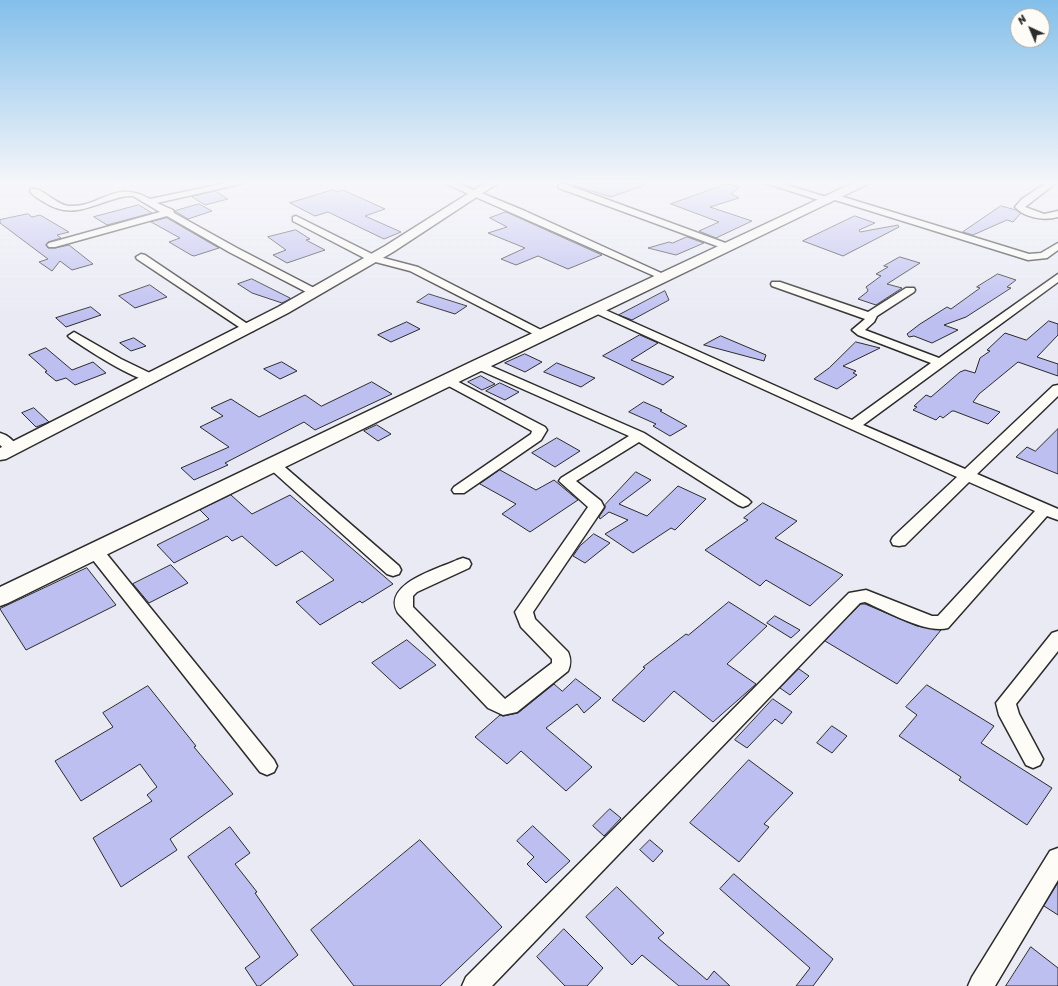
<!DOCTYPE html>
<style>
body{margin:0}
#map{position:relative;width:1058px;height:986px;overflow:hidden;background:#eaeaf5;font-family:Sriracha,sans-serif}
canvas{display:block}
.north{position:absolute;left:1010px;top:8px;width:40px;height:40px;box-sizing:border-box;background:#fdfcf7;border:1px solid #a9a8a5;border-radius:50%;rotate:316deg;font-size:11px;font-weight:700;line-height:16px;text-align:center;color:#2b2b2b}
.north::after{content:'';display:block;margin:auto;width:14px;height:18px;background:#2b2b2b;clip-path:polygon(50% 0,100% 100%,50% 72%,0 100%)}
</style>
<div id="map">
<canvas width="1058" height="986"></canvas>
<div class="north">N</div>
</div>
<script>
const g = document.querySelector('canvas').getContext('2d');
g.lineJoin = 'round';
function paint(path, color) { g.fillStyle = color; g.fill(path, 'evenodd'); }
function stroke(path, color, width, dash) { g.strokeStyle = color; g.lineWidth = width; g.lineCap = dash ? 'butt' : 'round'; g.setLineDash(dash || []); g.stroke(path); }
const building = new Path2D(`
 M575,183h70v2l-34,12 -36,-11z
 M727,184l13,3 -9,7 8,4 -29,9 42,14 -36,17 -17,-7 20,-9 -48,-18z
 M333,190l4,2 6,-2 42,19 -20,7 36,16 -17,7 -56,-27 -13,4 -25,-13z
 M215,191l13,8 -23,6 -13,-8z
 M199,204l13,7 -24,8 -13,-8z
 M139,205l13,8 -45,12 -13,-8z
 M1001,206l15,4 5,3 -8,9 -6,-2 -34,15 -10,-3z
 M506,212l96,43 -34,14 -30,-13 -22,9 -15,-6 24,-11 -37,-15 19,-6 -17,-9z
 M28,214l4,3 8,-2 29,17 -12,3 4,3 -13,4 -2,3 2,3h7l14,-3 24,19 -21,6 -12,-9 -8,10 -13,-9 9,-3 -48,-36v-3z
 M855,216l20,7 -16,7 1,2 38,-7 1,2 -56,29 -40,-15z
 M167,218l52,30 -25,8 -3,-1 -22,-13 11,-4 -29,-16z
 M296,230l14,9 -4,1 19,10 -38,13 -14,-8 13,-5 -18,-13z
 M687,237l17,6 -28,12 -28,-7 21,-6 3,1z
 M900,257l20,6 -33,21 15,4 -26,17 -18,-6 9,-7 1,-2 -2,-3 15,-11 -5,-2 12,-7 -4,-1z
 M998,274l18,6 -9,7 4,1 -45,29 -22,8 14,5 -26,13 -18,-7 -5,1 -2,-3 13,-10 27,-17 4,2 29,-21 -3,-1z
 M252,279l38,19v1l-8,4 -30,-10 -14,-9z
 M150,285l17,12 -32,11 -16,-12z
 M665,291l4,9 -37,20 -13,-5z
 M429,294l38,12 -12,8 -38,-12z
 M91,307l10,8 -35,12 -10,-9z
 M1049,321l9,3v11l-21,22 21,7v12l-40,-14 -39,32 -6,8 27,10 -12,12 -34,-13h-2l-9,7 -3,-2 -4,4 -23,-10 4,-3 -3,-1 12,-11 5,2 29,-25 5,-2 10,3 5,-15 10,-7 -3,-1 18,-17 21,7z
 M407,322l13,7 -29,13 -13,-7z
 M640,335l18,8 -27,17 43,17 -11,8 -60,-29z
 M721,336l45,19 -2,6 -60,-16z
 M134,338l12,8 -15,5 -11,-8z
 M856,342l24,6 -37,18 13,5 -3,2 4,2 -20,14 -23,-10 15,-11z
 M46,348l26,22 21,-8 13,11 -31,12 -9,-7 -10,3 -11,-9 2,-1 -18,-16z
 M525,354l17,8 -17,10 -20,-9z
 M282,362l15,9 -17,8 -16,-10z
 M557,363l38,15 -14,9 -37,-15z
 M481,376l14,8 -13,6 -14,-8z
 M372,382l20,12 -77,36 -11,-8 -79,41 3,2 -34,15 -13,-12 48,-21 -29,-20 23,-11 -12,-8 20,-9 28,18 46,-22 16,11z
 M500,383l19,9 -14,8 -19,-9z
 M644,402l18,8 -2,1 27,15 -17,10 -17,-10 3,-2 -27,-12z
 M34,408l15,14 -13,5 -14,-14z
 M377,425l14,9 -13,7 -14,-10z
 M1058,429v45l-42,-17 11,-10 8,4z
 M557,438l23,13 -25,16 -23,-14z
 M500,470l36,20 18,-10 24,20 -48,32 -28,-18 14,-10 -36,-20z
 M636,472l15,8 -32,24 28,12 31,-30 28,13 -31,31 -4,-2 -38,25 -28,-19 23,-14 -19,-8 -9,7 -1,-2 6,-9v-3z
 M231,495l21,19 38,-19 103,89 -31,19 -2,-2 -40,24 -24,-23 38,-22 -32,-29 -26,15 -34,-30 -10,5 -5,-5 -53,27 -17,-18 52,-26 -9,-9z
 M763,503l34,18 -22,17 68,37 -33,31 -44,-26 -6,6 -55,-36 43,-30 -4,-2z
 M594,534l16,9 -25,20 -12,-7 7,-10z
 M171,565l17,18 -39,20 -16,-19z
 M87,568l29,37 -90,45 -26,-41z
 M729,602l38,24 -40,38 29,20 -43,38 -39,-31 -30,31 -32,-22 33,-32 -2,-1 43,-33 2,1z
 M861,604h4l52,22 24,4 -44,54 -72,-43z
 M775,616l25,14 -9,8 -24,-15z
 M407,640l29,25 -36,24 -28,-26z
 M799,669l10,7 -19,19 -10,-7z
 M576,679l25,19 -17,15 -7,-9 -31,24 46,39 -26,24 -45,-40 -14,13 -32,-27 25,-22 3,1 15,-3 36,-29 8,7z
 M927,685l67,41 -13,17 71,45 -25,37 -68,-45 2,-3 -62,-41 18,-21 -11,-8z
 M148,686l48,60 -2,1 39,47 -63,45 7,11 -56,37 -28,-49 59,-37 -5,-6 10,-8 -17,-23 -59,37 -26,-40 58,-34 -10,-14z
 M773,699l19,13 -10,12 -7,-5 -28,29 -12,-8z
 M832,726l15,10 -15,17 -15,-10z
 M749,760l44,33 -29,31 5,3 -30,35 -49,-39z
 M610,809l11,9 -17,18 -11,-10z
 M533,826l37,35 -24,22 -19,-19 7,-7 -17,-16z
 M230,827l20,26 -15,11 22,28 -2,1 43,62 -38,31h-3l-12,-18 15,-11 -72,-100z
 M420,840l82,87 -62,59h-86l-43,-56z
 M650,840l13,11 -10,11 -13,-12z
 M734,874l99,85 -20,27h-17l14,-18 -90,-79z
 M1058,883v32l-14,-9z
 M617,887l47,46 -6,5 49,42 7,-9 16,15h-51l-37,-31 -10,10 -46,-48z
 M564,929l39,39 -16,18h-22l-28,-29z
 M1031,947l27,21v18h-52z`);
paint(building, '#bebff1');
stroke(building, '#2b2b2b', 1);
const minor = new Path2D(`
 M226,183h19l-88,20 16,7 1,3 63,35 81,42 1,2 -1,2h-8l-81,-42 -62,-36 -112,31h-6l-2,-2 2,-2 111,-31 -27,-16h-6c-31,5 -52,26 -83,6 -5,-3 -11,-6 -14,-11l1,-2c11,-3 25,17 39,17 32,1 44,-27 80,-7z
 M444,183h13l68,28 145,66 -1,2h-8z
 M562,183l169,62 2,2 -5,3 -3,-1 -166,-61 -1,-2z
 M765,183h15l50,15 1,-3h6l192,59 12,-1 17,-10v7l-11,8 -19,2 -196,-61 -1,3 -3,1z
 M1046,183h10l-31,24 19,7 14,-3v6c-14,4 -33,1 -43,-10l7,-8z
 M296,216l80,40 42,11 129,66 2,2 -6,4 -4,-2 -129,-66 -42,-11 -75,-39v-4z
 M141,254l4,1 110,74 -2,2h-8l-108,-72 -1,-2z
 M1058,274v8l-195,143 102,44 88,-83 5,-1v11l-81,78 81,35v11l-11,-4 -99,112c-22,6 -62,-17 -83,-26l-5,1 -368,383h-30l4,-9 383,-384 17,-3 66,26h6l97,-105 -66,-29 -64,63 -6,1 -6,-1 -2,-4 2,-4 64,-60 -364,-165 -2,-2 2,-2h8l251,112 79,-57 -73,-28 -6,-5 13,-11 -93,-33 -1,-2 1,-2h8l88,30 38,-24h8l1,2 -1,2 -37,24 -3,6 -9,8 74,28z
 M74,332l47,27 33,16 2,3 -2,3c-15,3 -69,-33 -84,-43l-2,-2z
 M479,361l165,72 104,66 3,3 -3,3 -5,2 -5,-2 -99,-63 -63,39 25,20 3,6 -71,105 2,7 33,33c3,7 3,12 0,19l-51,41 -14,3 -15,-7 -90,-95c-17,-29 40,-44 59,-53l6,-2 6,2 2,4 -2,4 -52,24 -4,4v11l92,92 47,-36v-4l-31,-32 -6,-15 73,-105 -29,-26 2,-3 68,-42 -154,-68 -2,-3 2,-3z
 M449,377l96,50 2,3 -6,10 -77,53h-10l-2,-3 2,-3 77,-53 1,-3 -87,-47 -2,-3z
 M0,433c8,2 15,9 20,16l-2,3h-10l-8,-7z
 M274,461l5,1 120,104 2,4 -2,4 -6,2 -6,-2 -118,-106 -2,-3 2,-3z
 M95,545l6,2 173,213 3,6 -3,6 -7,3 -7,-3 -171,-217 -2,-4 2,-4z
 M1058,631v20l-42,53 3,10 24,45 -3,6 -7,3 -7,-3 -27,-50 -3,-12 56,-70z
 M1058,848v32l-63,106h-27l4,-9 78,-126z`);
const tertiary = new Path2D(`
 M485,183h13l-105,69 -105,61 -282,146 -6,1v-12l278,-141 107,-61z`);
const secondary = new Path2D(`
 M853,183h17l-385,186 -477,234 -8,3v-19l473,-226z`);
stroke(minor, '#2b2b2b', 3);
stroke(tertiary, '#2b2b2b', 3);
stroke(secondary, '#2b2b2b', 3);
paint(minor, '#fdfcf7');
paint(tertiary, '#fdfcf7');
paint(secondary, '#fdfcf7');
const sky = g.createLinearGradient(0, 0, 0, 321);
sky.addColorStop(0, '#83bfea');
sky.addColorStop(0.57, '#f6f6fa');
sky.addColorStop(1, '#f6f6fa00');
g.fillStyle = sky;
g.fillRect(0, 0, 1058, 321);
</script>
